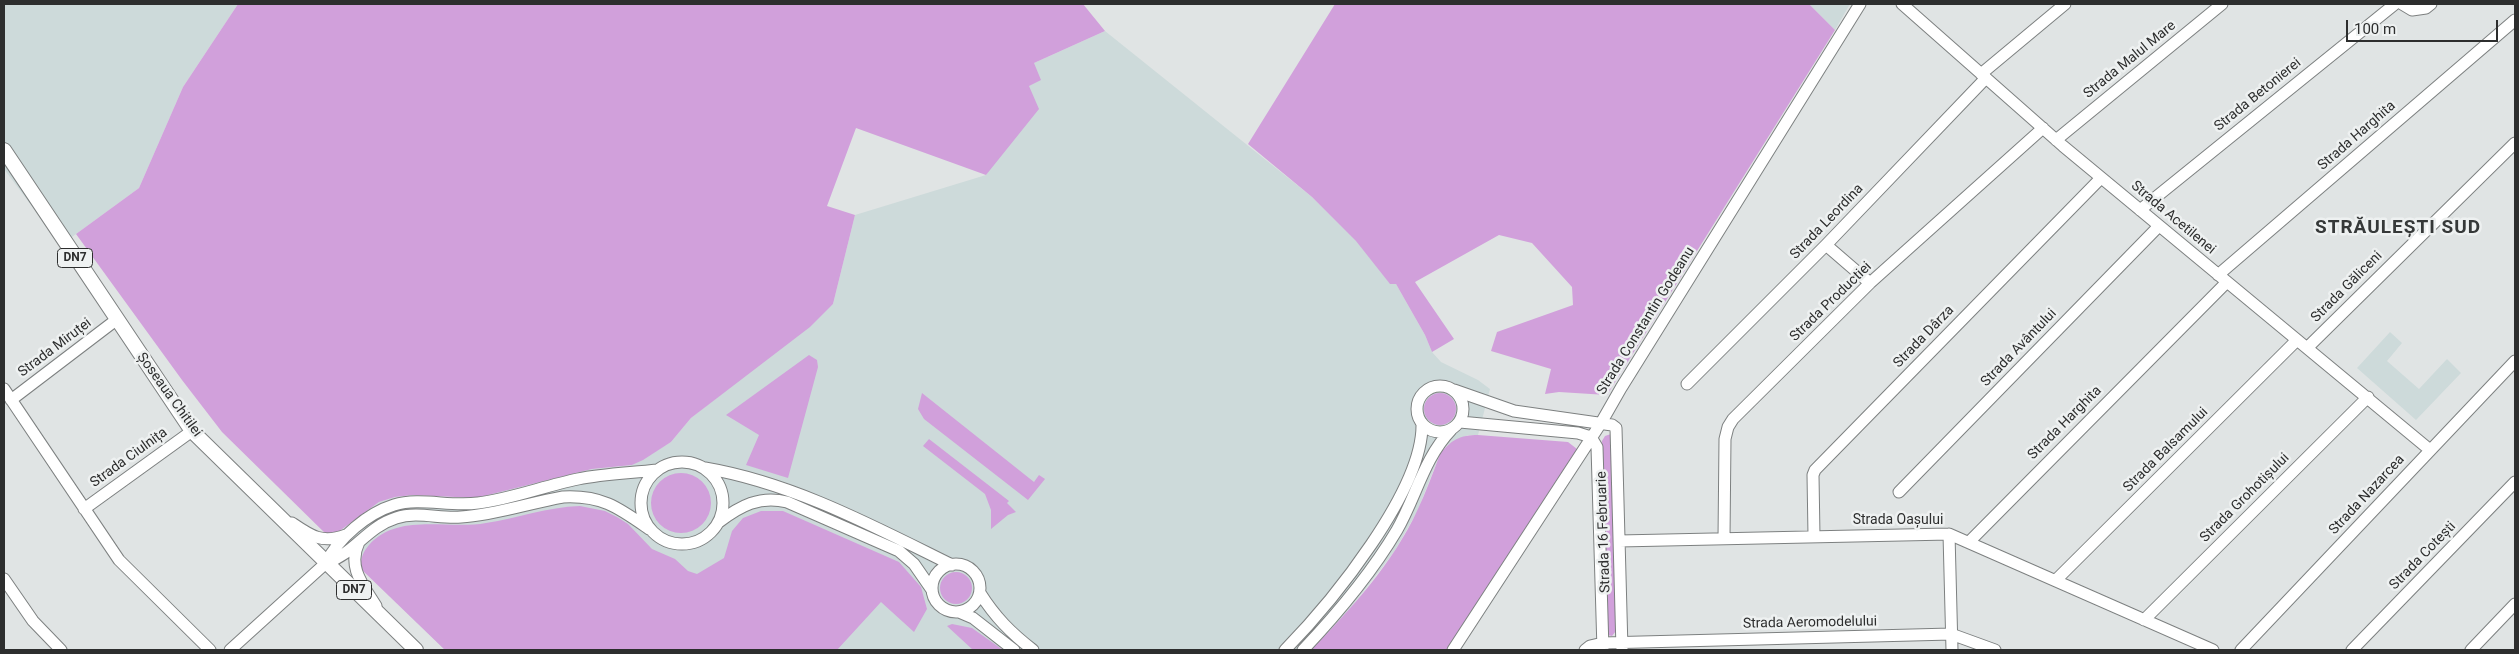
<!DOCTYPE html>
<meta charset="utf-8">
<style>
body{margin:0}
#map{position:relative;width:2519px;height:654px;overflow:hidden;background:#e0e4e4;font-family:Roboto,sans-serif}
canvas{display:block}
.frame{position:absolute;inset:0;border:5px solid #2d2e2e;pointer-events:none}
.scale{position:absolute;left:2346px;top:20px;width:152px;height:22px;box-sizing:border-box;border:2px solid #2d2e2e;border-top:0;padding-left:6px;font-size:15px;line-height:18px;white-space:nowrap;color:#2d2e2e;-webkit-text-stroke:4px #eef1f1;paint-order:stroke}
</style>
<div id="map">
<canvas width="2519" height="654"></canvas>
<div class="frame"></div>
<div class="scale">100 m</div>
</div>
<script>
const g = document.querySelector('canvas').getContext('2d');
g.lineJoin = 'round';
function paint(path, color) { g.fillStyle = color; g.fill(path, 'evenodd'); }
function stroke(path, color, width, dash) { g.strokeStyle = color; g.lineWidth = width; g.lineCap = dash ? 'butt' : 'round'; g.setLineDash(dash || []); g.stroke(path); }
function label(font, color, halo, rows, align = 'center') {
  g.font = font + ' Roboto,sans-serif'; g.lineWidth = 5; g.setLineDash([]); g.textBaseline = 'middle'; g.strokeStyle = halo; g.fillStyle = color; for (const [text, x, y, turn = 0] of rows) {
    g.save(); g.translate(x, y); g.rotate((+turn || 0) * Math.PI / 180); g.textAlign = isNaN(turn) ? turn : align; if (halo) g.strokeText(text, 0, 0); g.fillText(text, 0, 0); g.restore();
  }
}
paint(new Path2D(`
 M4,4h234l-55,83 -44,101 -78,57 -57,-76z
 M1809,4h41l-15,26z
 M1105,31l207,166 45,44 33,42 6,1 29,51 7,17 9,10 37,18 12,9 -12,46h-10l-22,11 -6,8 -23,58 -23,40 -48,62 -35,36h-866l-115,-112 49,-36 16,-5 18,-2 42,4 137,-30 40,-4 39,-23 20,-24 142,-114 22,-89 131,-40 43,-89 5,-23z
 M2390,332l12,11 -15,18 32,28 28,-30 14,14 -45,47 -59,-52z`), '#cddada');
paint(new Path2D(`
 M238,4h845l22,27 -71,32 7,17 -12,6 10,23 -53,66 -130,-47 -29,78 28,9 -22,89 -23,23 -119,91 -20,24 -28,18 -11,5 -40,4 -116,29 -63,-3 -18,2 -16,5 -49,36 -108,-106 -40,-52 -106,-146 63,-46 44,-101z
 M1335,4h474l26,26 -228,365 -48,-3 -14,2 6,-25 -60,-18 6,-19 76,-27 -1,-18 -40,-44 -33,-8 -84,47 39,57 -22,13 -7,-17 -29,-51h-6l-34,-43 -44,-44 -64,-53z
 M809,355l8,5 1,7 -30,111 -42,-13 13,-30 -33,-20z
 M1424 409a16 16 0 1 1 32 0a16 16 0 1 1-32 0Z
 M922,393l112,89 5,-7 6,4 -17,21 -104,-81 -6,-10z
 M1611,434l5,197 -4,5 -4,-1 -3,-5 -3,-189 3,-5z
 M1478,435l90,7 9,7 -131,201h-135c40,-41 82,-87 106,-139 9,-19 16,-38 23,-57 11,-14 20,-19 38,-19z
 M929,439l80,62 -2,2 9,9 -8,3 -17,14v-19l-6,-16 -62,-48z
 M651 503a30 30 0 1 1 60 0a30 30 0 1 1-60 0Z
 M580,506l25,5 12,6 11,7 24,25 23,10 13,12 9,3 27,-16 8,-27 11,-13 18,-7h22l116,51 22,25 6,22 -13,23 -33,-30 -44,48h-392l-84,-81c-1,-10 2,-17 8,-24 29,-33 79,-15 117,-22 32,-5 61,-16 94,-17z
 M940 588a16 16 0 1 1 32 0a16 16 0 1 1-32 0Z
 M952,624l20,4 31,22h-30l-26,-24z`), '#d1a0db');
const minor = new Path2D(`
 M1902,4l161,142 367,304
 M2402,4l10,6 14,-2 5,-4
 M1981,74l84,-70
 M2056,140l166,-136
 M2140,210l255,-206
 M1826,245l44,38
 M2218,275l297,-255
 M2307,348l208,-205
 M1687,384l139,-139 160,-167
 M1417 409a23 23 0 1 1 46 0a23 23 0 1 1-46 0Z
 M4,389l115,171 91,90
 M1454,390l60,21 98,14 4,3 6,221
 M11,400l105,-80
 M1460,422l118,11 13,4
 M1591,437l6,10 6,203
 M641 503a41 41 0 1 1 82 0a41 41 0 1 1-82 0Z
 M705,468c88,15 168,58 247,97
 M1899,492l260,-266
 M84,509l108,-78
 M719,522c21,-16 41,-27 68,-20l112,49 15,13 18,26
 M292,523c19,13 30,21 54,12
 M1949,534l3,116
 M1814,536l-1,-61 2,-5 286,-292
 M1724,538l1,-99 3,-12 5,-8 137,-136 173,-155
 M1619,541l330,-7 264,116
 M359,542c-12,25 4,43 17,64
 M1969,542l257,-259
 M326,563c28,-9 41,-36 70,-45 21,-7 44,1 65,-1 34,-2 68,-14 102,-20 39,-2 56,11 86,32
 M932 588a24 24 0 1 1 48 0a24 24 0 1 1-48 0Z
 M4,579l29,42 28,29
 M2056,580l241,-240
 M980,593c15,24 31,40 53,57
 M959,612l14,6 41,32
 M2144,620l224,-223
 M230,650l96,-87c12,-25 42,-50 68,-58 26,-8 56,2 84,-2 33,-4 66,-17 100,-24 25,-5 53,-6 79,-9
 M1285,650c46,-47 139,-160 137,-227
 M1303,650c34,-36 68,-76 94,-120 19,-33 27,-72 54,-100
 M1453,650l148,-227 20,-35 239,-384
 M1585,650l5,-4 13,-3 348,-9 44,16
 M2241,650l274,-289
 M2352,650l163,-168
 M2471,650l44,-46`);
const major = new Path2D(`
 M4,150l188,281 224,219`);
stroke(minor, '#7d8080', 13);
stroke(major, '#7d8080', 16);
stroke(minor, '#fff', 11);
stroke(major, '#fff', 14);
for (const [x, y, w] of [
 [75,258,35],
 [354,590,35]
]) { const box = new Path2D(); box.roundRect(x - w / 2, y - 9.5, w, 19, 4); g.fillStyle = '#eef1f1'; g.fill(box); stroke(box, '#2d2e2e', 1); }
label('bold 12px', '#2d2e2e', null, [
 ["DN7",75,258],
 ["DN7",354,590]
]);
label('14px', '#2d2e2e', '#eef1f1', [
 ["Strada Malul Mare",2130,60,-39],
 ["Strada Betonierei",2258,95,-39],
 ["Strada Harghita",2357,136,-41],
 ["Strada Acetilenei",2173,218,40],
 ["Strada Leordina",1827,222,-46],
 ["Strada Găliceni",2347,287,-45],
 ["Strada Productiei",1831,302,-44],
 ["Strada Constantin Godeanu",1646,321,-58],
 ["Strada Dârza",1924,337,-46],
 ["Strada Miruței",55,348,-37],
 ["Strada Avântului",2019,348,-46],
 ["Șoseaua Chitilei",169,395,54],
 ["Strada Harghita",2065,423,-45],
 ["Strada Balsamului",2166,450,-45],
 ["Strada Ciulnița",129,458,-36],
 ["Strada Nazarcea",2367,495,-47],
 ["Strada Grohotișului",2245,498,-45],
 ["Strada Oașului",1898,520],
 ["Strada 16 Februarie",1604,532,-92],
 ["Strada Cotești",2423,556,-46],
 ["Strada Aeromodelului",1810,623,-1]
]);
g.letterSpacing = '1px';
label('bold 19px', '#363939', '#eef1f1', [
 ["STRĂULEȘTI SUD",2398,228]
]);
g.letterSpacing = '0px';
</script>
